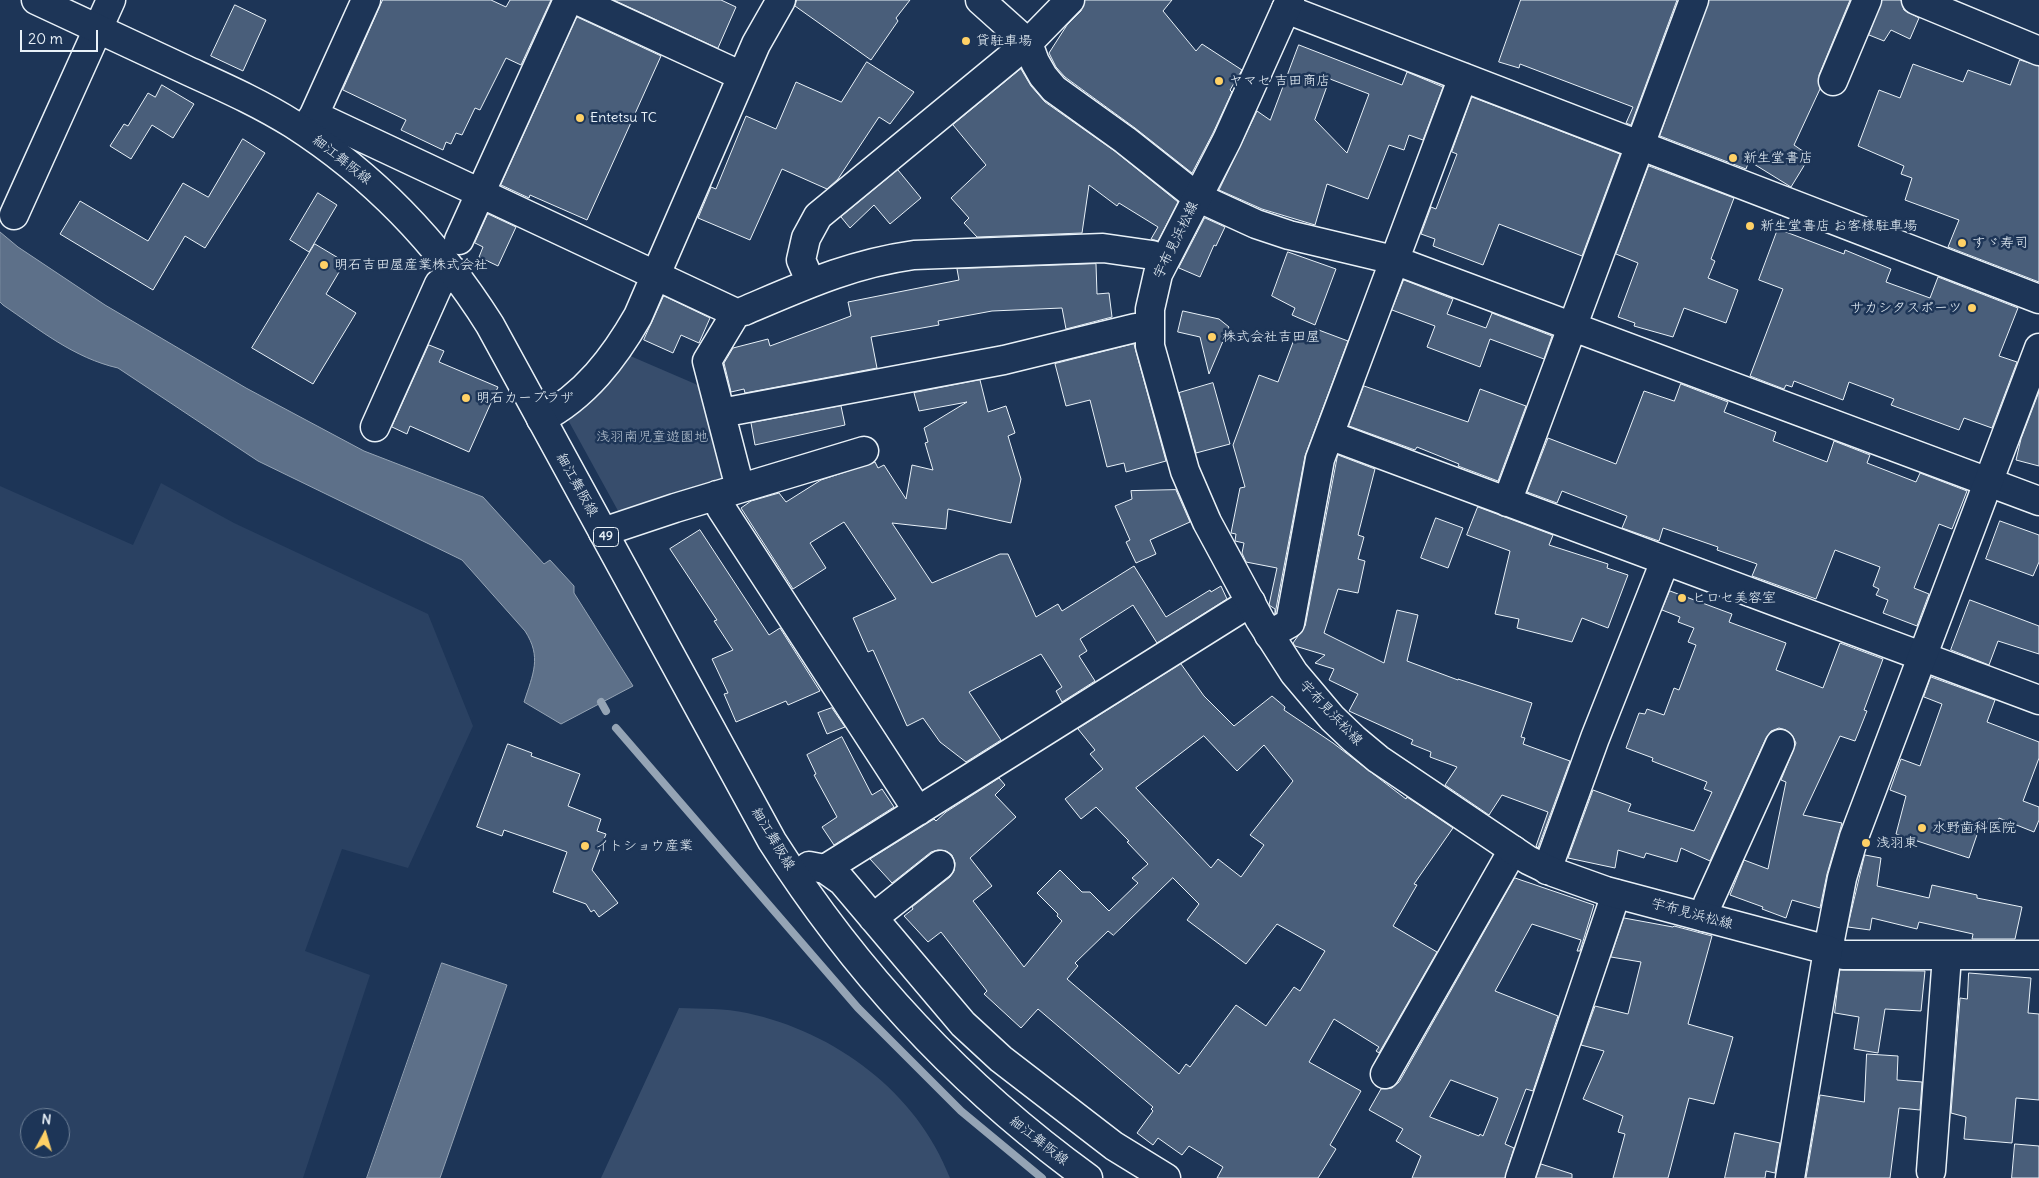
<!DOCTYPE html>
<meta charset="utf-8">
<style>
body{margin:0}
#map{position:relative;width:2039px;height:1178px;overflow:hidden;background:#1d3557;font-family:Delius,sans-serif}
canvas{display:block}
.north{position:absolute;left:20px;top:1108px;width:50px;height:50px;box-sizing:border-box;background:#1d3557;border:1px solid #6e8097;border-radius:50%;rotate:6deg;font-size:14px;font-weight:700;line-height:20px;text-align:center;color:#e8f1f8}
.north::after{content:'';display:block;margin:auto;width:18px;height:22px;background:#ffd166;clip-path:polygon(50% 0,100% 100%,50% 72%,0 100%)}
.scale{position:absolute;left:20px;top:30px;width:78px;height:22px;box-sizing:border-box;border:2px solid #e8f1f8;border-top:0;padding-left:6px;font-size:15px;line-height:18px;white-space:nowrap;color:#e8f1f8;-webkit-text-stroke:4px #1d3557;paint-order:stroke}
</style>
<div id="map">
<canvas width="2039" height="1178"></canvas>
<div class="north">N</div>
<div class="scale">20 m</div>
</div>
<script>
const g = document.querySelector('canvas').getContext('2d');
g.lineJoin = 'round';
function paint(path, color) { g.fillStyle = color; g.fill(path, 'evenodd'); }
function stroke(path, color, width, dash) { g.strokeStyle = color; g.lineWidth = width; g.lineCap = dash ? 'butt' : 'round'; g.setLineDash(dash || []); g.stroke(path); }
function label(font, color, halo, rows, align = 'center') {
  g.font = font + ' Delius,"Klee One",sans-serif'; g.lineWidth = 5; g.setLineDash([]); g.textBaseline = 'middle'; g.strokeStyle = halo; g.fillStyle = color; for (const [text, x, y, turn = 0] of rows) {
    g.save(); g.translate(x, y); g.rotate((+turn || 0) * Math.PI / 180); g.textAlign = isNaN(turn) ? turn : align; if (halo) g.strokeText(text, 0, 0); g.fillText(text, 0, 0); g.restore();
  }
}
paint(new Path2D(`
 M161,483l73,40 194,91 45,112 -65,142 -66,-19 -37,102 65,24 -67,203h-303v-692l133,59zM30,1118h30v30h-30z`), '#2a4162');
paint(new Path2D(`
 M628,355l79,34 24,94 -109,35 -55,-100z
 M679,1008c22,1 46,0 68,5 88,19 170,79 203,165h-349z`), '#374d6c');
const water = new Path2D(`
 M0,232l18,15 87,58 141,83 118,63 119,46 61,67 6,-4 24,26v7l59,93 -72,38 -37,-22c9,-28 18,-45 1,-71l-63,-71 -204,-99 -140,-93c-44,-10 -78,-38 -115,-63l-3,-3z
 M442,963l65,22 -67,193h-73z`);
paint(water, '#5d7089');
stroke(water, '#95a4b5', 1);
stroke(new Path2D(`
 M601,702l5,9
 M616,728l242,280 103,103 81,67`), '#95a4b5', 8);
const building = new Path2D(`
 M383,0h108l15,7 4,-7h41l-30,65 -15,-7 -26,52 -5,-2 -13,27 -6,-2 -5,11 -5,-2 -3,8 -42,-20 5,-10 -63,-30z
 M614,0h107l15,7 -18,41z
 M797,0h113l-14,18 2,3 -27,39 -76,-54z
 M1085,0h87l-9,11 33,40 6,-7 40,26 -12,20 2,2 -19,41 -21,40 -57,-45 -70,-51 -9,-10 -7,-14 18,-28 14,-14z
 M1521,0h156l-46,125 -5,-2 7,-16 -113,-43 -1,4 -20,-6z
 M1709,0h141l-31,75 1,14 -26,56 16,11 -19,31 -42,-26 -3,8 -86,-33z
 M1882,0h19l3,10 15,8 -9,21 -19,-9 -7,11 -15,-6z
 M235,5l31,15 -23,51 -32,-15z
 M577,17l84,39 -74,164 -57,-25 -1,3 -28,-13z
 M1299,45l103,40 5,-13 36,15 -20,53 -14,-5 -5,15 -15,-5 -21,54 -41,-15 -12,41 -53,-16 -43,-19 38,-79 13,9zM1330,79l39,15 -22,59 -32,-33z
 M2020,60l19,6v216l-91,-35 11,-27 -54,-20 7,-22 -11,-4 3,-8 -46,-20 21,-56 21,8 13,-34 50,18 5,-12 42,15z
 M867,62l47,30 -24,32 -11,-7 -41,62 -11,10 -45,-20 -32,71 -52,-22 13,-31 5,2 30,-73 30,13 20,-47 45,20z
 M1021,69l10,17 14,16 71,50 62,50 -20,39 -7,-2 7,-12 -39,-24 -2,3 -28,-21 -7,48 -105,4 -13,-14 5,-5 -18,-20 35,-33 -33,-40z
 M162,85l32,19 -21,34 -21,-13 -21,34 -21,-13 14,-22 4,2 20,-33 7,4z
 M1472,97l148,57 -38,102 -83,-32 -16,41 -50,-19 2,-7 -14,-5 10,-27 5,2 21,-55 -5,-2z
 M243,139l22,14 -60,95 -20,-12 -32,54 -93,-56 20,-33 68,40 35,-58 25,14z
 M1649,166l85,32 -23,61 4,2 -7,17 30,12 -12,33 -42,-15 -11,29 -39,-11 1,-3 -17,-6 20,-54 -22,-9z
 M898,170l23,28 -31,26 -16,-19 -24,23 -9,-11z
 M318,193l19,12 -28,47 -19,-12z
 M488,214l28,13 -18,39 -19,-9 4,-10 -8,-4z
 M1205,218l20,9 -9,19 -2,-1 -14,32 -21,-9z
 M1778,229l66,25 1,-4 46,19 -5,13 44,16 8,-21 80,31 -19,48 18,6 -25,66 -28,-10 -5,12 -68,-25 3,-6 -45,-17 -6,18 -49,-19 -2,6 -6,-2 -2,4 -34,-13 33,-87 -24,-9z
 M315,244l30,18 -19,32 30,19 -43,71 -61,-36z
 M1288,252l48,17 -21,56 -23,-10 3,-7 -23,-12z
 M1096,264l1,30 12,-1 3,24 -46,12 -4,-21 -70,3 -54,10 1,4 -68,12 6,31 -132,25 -1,-4 -13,3 -7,-29 9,-15 35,-9 2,7 81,-30 -3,-14 111,-22 -2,-11z
 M1404,280l49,19 -6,15 39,14 6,-15 60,23 -8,23 -54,-20 -10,28 -53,-20 8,-21 -43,-16z
 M664,296l46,22 -11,25 -18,-8 -8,18 -29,-13z
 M1183,311l36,8 10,8 -20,47 -9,-37 -22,-5z
 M1316,329l32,12 -43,115 -30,158v-5l-6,-4 8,-37 -31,-6 -4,-9 2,-10 -9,-2 1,-7 -5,-1 9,-45 5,-1 -12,-42 26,-70 19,7 17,-45 17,4z
 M1134,344l32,117 -40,11 -2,-9 -17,4 -17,-67 -24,6 -11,-42z
 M429,345l15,6 -5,11 59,25 -29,65 -59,-26 -3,8 -15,-7z
 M980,380l8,32 18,-6 9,27 -7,3 13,43 -10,44 -63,-14 -2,20 -54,-6 40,60 68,-29h8l28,63 22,-13 4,7 72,-45 32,51 44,-27 1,2 10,-6 6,13 -70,44 -24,-38 -53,34 7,12 -8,5 16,25 -33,21 -6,-11 6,-4 -21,-33 -72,38 32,48 -35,22 -26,-20 -17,-24 -16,8 -34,-76 -5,2 -15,-34 43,-19 -52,-77 -34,21 16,25 -33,21 -52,-81 10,-7 28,-8 7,9 35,-22 54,-18 3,6 6,-3 22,34 6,-34 21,5 -8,-27 3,-1 -4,-14 43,-26 -48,9 -5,-18z
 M1213,383l17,61 -34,9 -17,-60z
 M1681,384l47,18 -4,10 52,20 -3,9 54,21 7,-21 36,14 -3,8 49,19 4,-9 47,18 -15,38 -13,-5 -25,64 15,6 -12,32 -34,-13 5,-13 -12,-5 3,-6 -6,-3 7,-19 -45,-17 -19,49 -64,-23 5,-12 -40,-14 1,-3 -55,-19 -4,13 -37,-13 5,-12 -65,-25 -5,12 -30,-11 21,-54 68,26 28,-73 30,10z
 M1364,386l104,36 12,-33 46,17 -28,75 -40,-15 1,-2 -42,-17 -2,3 -66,-24z
 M2039,392v74l-23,-6 5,-21z
 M841,406l4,19 -90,20 -4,-22z
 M1338,455l37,14 -17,66 6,2 -6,22 7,2 -7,32 -20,-4 -14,44 60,30 13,-53 21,5 -11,46 51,19v-1l74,24 -11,34 4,1 -2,6 47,17 -32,87 -2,-2 12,-34 -46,-17 -13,20 -44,-30 12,-18 -27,-10 1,-5 -20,-8 2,-4 -64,-29 9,-17 -29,-14 5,-11 -19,-6 10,-8 -30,-9 -2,-3 12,-17z
 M1176,490l14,32 -40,18 6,14 -20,9 -10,-21 4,-2 -15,-34 17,-7 -1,-8z
 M1478,507l75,28 -4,10 59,19 -1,4 21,7 -20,53 -26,-10 -10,24 -55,-14 2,-9 -24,-5 15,-63 -43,-16z
 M1436,518l27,10 -15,40 -27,-10z
 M2000,521l39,14v27l-6,14 -47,-17z
 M700,530l69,105 11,-7 40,63 -32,14 -2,-4 -50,21 -12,-28 4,-1 -16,-34 21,-9 -19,-29 3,-1 -47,-71z
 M1670,591l62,23 -3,8 57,21 -10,27 47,18 17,-45 43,16 -19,51 3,1 -12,30 -15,-5 -37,79 39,8 -15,51 -7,34 -28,-8 -6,18 -24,-9 1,-2 -33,-12 14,-35 24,9 18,-87 -5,-2 15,-37 -4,-8 -6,-5 -7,-2 -8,3 -5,7 -56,123 -29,-13 -4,14 -31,-9 -2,5 -26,-8 -3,18 -47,-10 25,-68 38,14 -3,7 66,20 18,-39 -8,-3 3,-7 -55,-21 1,-3 -27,-10 13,-35 6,1 2,-5 17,6 10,-27 5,2 17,-45 -8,-3 6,-14 -16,-6 2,-5 -18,-7z
 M1970,600l69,26v28l-41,-13 -9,24 -38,-15z
 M1181,664l23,32 30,30 38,-30 13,11 -1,3 49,33 73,56 1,-2 46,31 -39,56 3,1 -24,41 44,26 -58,101 -3,-2 3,-4 -45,-28 -25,43 52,29 -31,54 6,4 -18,29h-101l6,-11 -34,-21 -7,9 -24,-17 -5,7 -16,-12 16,-22 -2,-2 2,-2 -115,-98 -17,19 -37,-34 3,-3 -46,-59 -13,10 -24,-26 9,-7 -1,-2 38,-30 4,-6 1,-8 -3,-8 -6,-4 -8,-1 -7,2 -39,31 -22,-24 64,-40 2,2 10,-9 53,-34 6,7 -10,10 21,22 -46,41 22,28 -19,15 51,66 38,-46 -5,-5 1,-2 -21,-21 23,-23 22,22h8l19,19 29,-28 -6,-5 16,-14 -21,-22 2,-1 -33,-34 -15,12 -16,-20 38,-30 -13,-15 5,-4 -17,-21zM1204,736l33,35 27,-26 29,36 -43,54 14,10 -23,32 -23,-18 -7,9 -75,-80zM1173,878l26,26 -12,16 59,44 31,-40 48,27 -25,40 -6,-4 -28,39 -30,-21 -46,62 -4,-3 -7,10 -112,-95 11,-13 -3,-3 33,-32 5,4z
 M1931,677l64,23 -8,22 52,20v16l-16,43 16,6v13l-5,12 -35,-14 -2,7 -15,-5 -13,38 -73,-24 10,-38 -16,-6 11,-31 19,7 22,-62 -18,-7z
 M832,708l13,19 -18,7 -9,-21z
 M842,737l30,58 10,-6 12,18 -60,38 -12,-18 15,-10 -23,-42 2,-1 -9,-19z
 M508,744l24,9 -1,3 49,18 -12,32 33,13 -4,12 9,3 -14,36 26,33 -19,14 -5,-7 -3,2 -5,-8 -33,-12 14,-40 -63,-22 -2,6 -25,-9z
 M1865,855l16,3 -4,28 52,12 3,-13 45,10v3l45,9 -7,32h-43l1,-5 -54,-12 -2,7 -45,-11 -2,12 -22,-3z
 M1515,878l79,27 -14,46h-3l4,-11 -49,-16 -37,67 63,25 -25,75 -7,-2 -21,55 9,4 -9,30h-93l9,-22 -25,-15 7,-12 -34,-19 12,-21 11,-1 7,-6zM1451,1080l47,18 -15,38 -3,-2 -1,2 -49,-19z
 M1624,918l49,9 1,-1 38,10 -24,88 45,13 -19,67 -25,-6 -21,80h-55l12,-44 -7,-2 5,-16 -40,-17 21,-48 -23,-6 14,-39 33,8 13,-52 -30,-5z
 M1840,970l85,1 -4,40 -36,-2 -7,44 -24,-4 5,-32 -24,-4z
 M1969,973l62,5 -3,35 11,1v86l-23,-2 -4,45 -48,-4 2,-22 -15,-4 9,-115 7,1z
 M1867,1054l31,2 -1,24 25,2 -2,28 -21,-2 -9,70h-84l14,-83 44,7z
 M1735,1133l45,10 -5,30 -9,-2 -1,7h-40z
 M2015,1144l24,2v32h-27z
 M1541,1164l31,10v4h-36z`);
paint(building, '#495e7a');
stroke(building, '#e8f1f8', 1);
const minor = new Path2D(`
 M577,0l165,76
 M980,0l48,43 7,19 8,14 11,13 71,51 72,57 59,27 33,11 105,25 645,241
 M1916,0l123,51
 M1286,9l753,290
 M1833,81l34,-81
 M314,115l422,198 8,-2c59,-25 106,-47 170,-56l189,-7 49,7 12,6
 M304,130l10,-15 52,-115
 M14,215l97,-215
 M459,240l109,-240
 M811,283l-10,-23 5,-22 12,-22 210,-173 42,-43
 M736,313l-29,48 33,127
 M721,413l283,-53 131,-32h14
 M541,419c44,-23 73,-61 97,-103l118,-272 25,-44
 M375,427l64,-143 16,-12
 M1329,435l710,265
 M717,495l4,13 197,303
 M1507,502l187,-502
 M603,532l72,-24 189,-57
 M1269,635l21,-12 30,-164 143,-382
 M809,866l16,3 17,12 121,143 38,35 113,87 52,32
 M825,869l426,-267
 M1547,870l48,-132 70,-177
 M1704,917l4,-14 72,-159
 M873,918l67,-53
 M1828,950l15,5h196
 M1385,1074l128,-224
 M1931,1171l16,-215
 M1520,1178l96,-284`);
const tertiary = new Path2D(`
 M1828,950l14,-72 12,-41 185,-489`);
const secondary = new Path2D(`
 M1290,0l-63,140 -69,134 -8,35v37l35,125 22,51 53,98 34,53 38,45 22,21 24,20 150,101 25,12 53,19 222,59 -38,228`);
const primary = new Path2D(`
 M36,0c49,23 99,46 148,69 37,17 74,33 109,55 81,52 146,120 197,201l282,516c84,132 189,245 316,337`);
stroke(minor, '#e8f1f8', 31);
stroke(tertiary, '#e8f1f8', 31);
stroke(secondary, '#e8f1f8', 31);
stroke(primary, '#e8f1f8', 31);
stroke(minor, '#1d3557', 28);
stroke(tertiary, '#1d3557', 28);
stroke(secondary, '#1d3557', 28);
stroke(primary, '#1d3557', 28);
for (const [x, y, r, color] of [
 [966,41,5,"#ffd166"],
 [1219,81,5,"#ffd166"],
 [580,118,5,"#ffd166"],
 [1733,158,5,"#ffd166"],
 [1750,226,5,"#ffd166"],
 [1962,243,5,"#ffd166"],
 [324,265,5,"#ffd166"],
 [1972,308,5,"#ffd166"],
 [1212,337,5,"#ffd166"],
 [466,398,5,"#ffd166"],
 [1682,598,5,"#ffd166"],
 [1922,828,5,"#ffd166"],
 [1866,843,5,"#ffd166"],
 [585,846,5,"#ffd166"]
]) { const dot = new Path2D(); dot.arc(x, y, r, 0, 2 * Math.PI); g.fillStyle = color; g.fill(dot); stroke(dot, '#1d3557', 2); }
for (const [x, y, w] of [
 [606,537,25]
]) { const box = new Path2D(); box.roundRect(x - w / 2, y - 9.5, w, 19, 4); g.fillStyle = '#1d3557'; g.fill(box); stroke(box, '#e8f1f8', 1); }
label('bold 12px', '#e8f1f8', null, [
 ["49",606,537]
]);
label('14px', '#e8f1f8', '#1d3557', [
 ["貸駐車場",976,41],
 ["ヤマセ 吉田商店",1229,81],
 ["Entetsu TC",590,118],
 ["新生堂書店",1743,158],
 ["新生堂書店 お客様駐車場",1760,226],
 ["すゞ寿司",1972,243],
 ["明石吉田屋産業株式会社",334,265],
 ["サカシタスポーツ",1962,308,"right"],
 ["株式会社吉田屋",1222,337],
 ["明石カープラザ",476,398],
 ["ヒロセ美容室",1692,598],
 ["水野歯科医院",1932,828],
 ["浅羽東",1876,843],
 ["イトショウ産業",595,846]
], 'left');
label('14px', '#e8f1f8', '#1d3557', [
 ["細江舞阪線",342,160,38],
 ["宇布見浜松線",1176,240,-64],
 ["細江舞阪線",577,485,61],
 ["宇布見浜松線",1331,713,46],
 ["細江舞阪線",773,839,59],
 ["宇布見浜松線",1692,914,15],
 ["細江舞阪線",1039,1141,38]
]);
label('14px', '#b3c0ce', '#1d3557', [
 ["浅羽南児童遊園地",652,437]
]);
</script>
